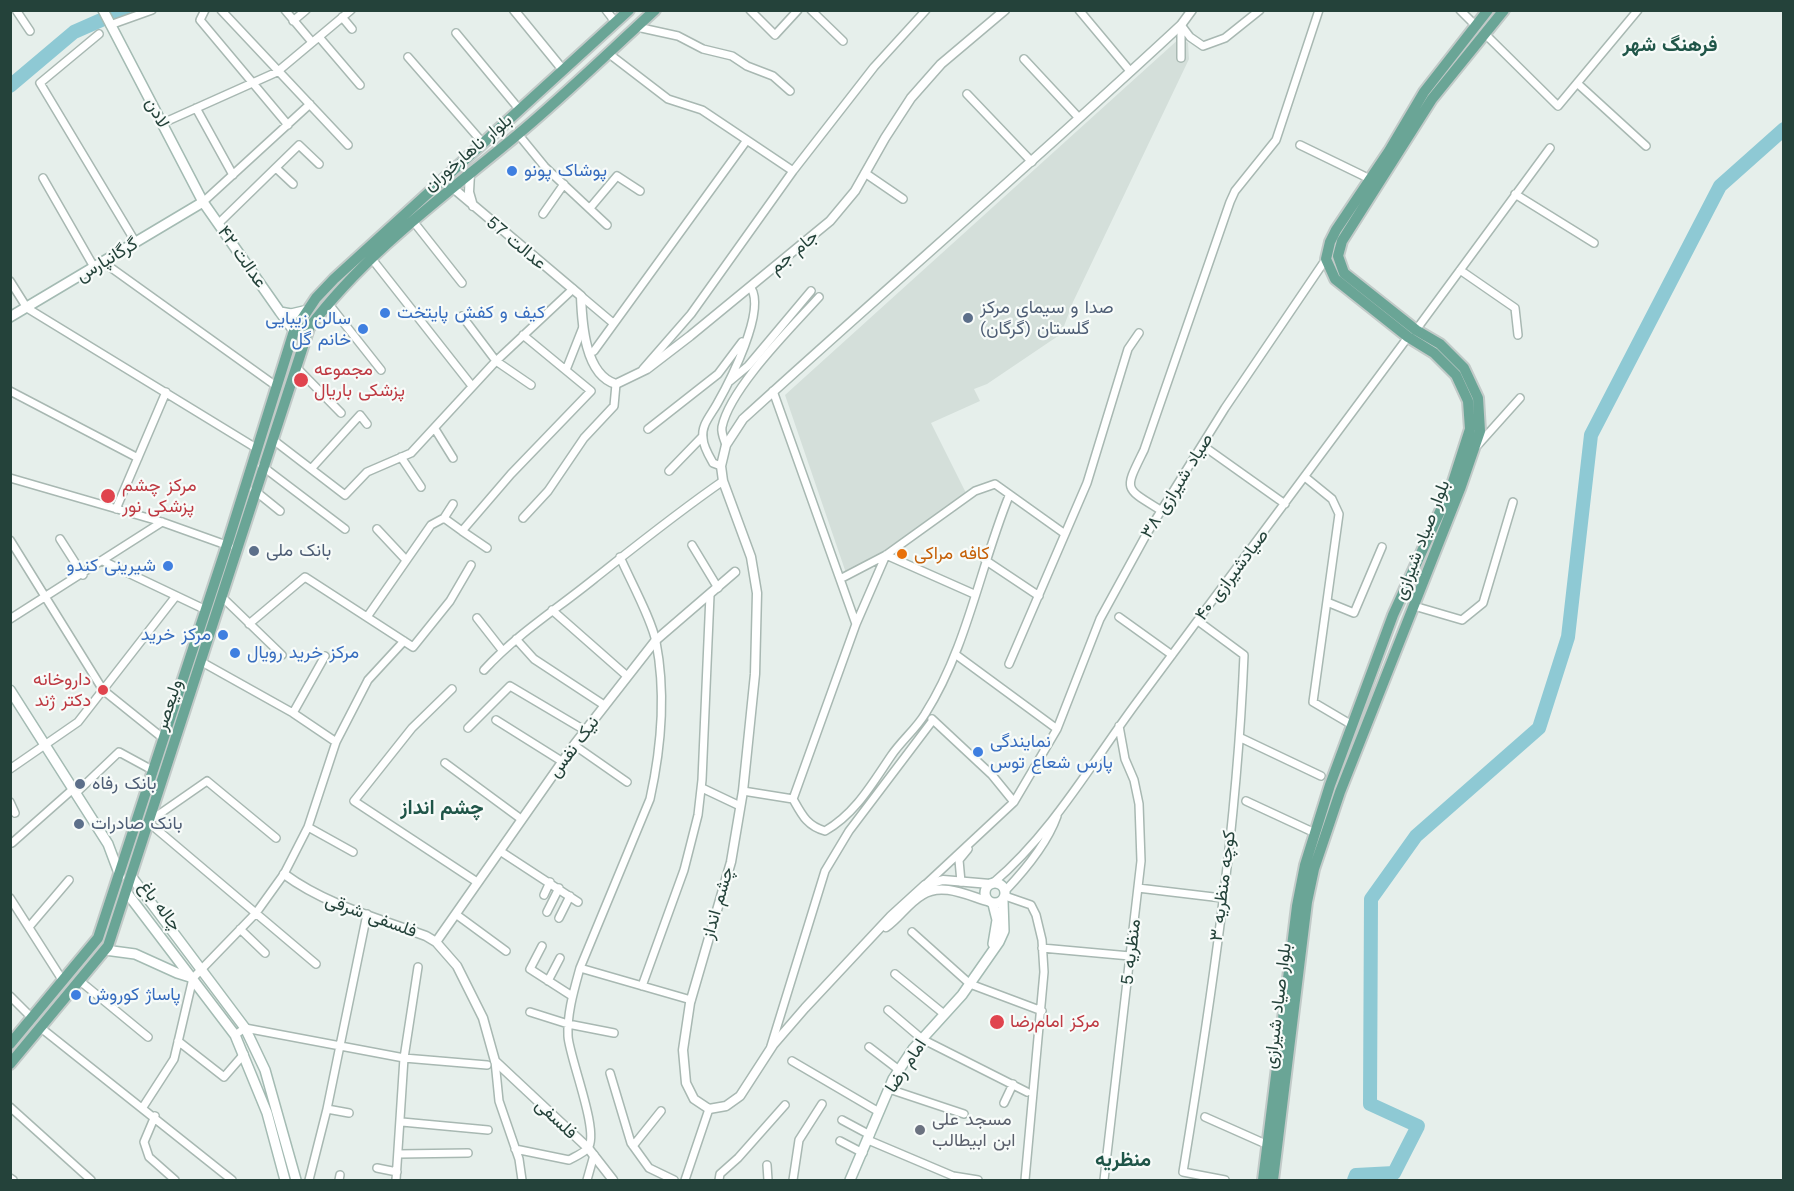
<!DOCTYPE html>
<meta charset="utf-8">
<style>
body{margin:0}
#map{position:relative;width:1794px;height:1191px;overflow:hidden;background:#e6efeb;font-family:"Work Sans",sans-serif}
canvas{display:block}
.frame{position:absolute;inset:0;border:12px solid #24423a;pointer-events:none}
</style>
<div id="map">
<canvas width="1794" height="1191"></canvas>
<div class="frame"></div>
</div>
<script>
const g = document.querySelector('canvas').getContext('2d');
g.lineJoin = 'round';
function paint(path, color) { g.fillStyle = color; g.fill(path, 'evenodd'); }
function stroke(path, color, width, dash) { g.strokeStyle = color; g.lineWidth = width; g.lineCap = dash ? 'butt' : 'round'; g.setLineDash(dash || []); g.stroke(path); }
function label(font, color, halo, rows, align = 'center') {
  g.font = font + ' "Work Sans",Vazirmatn,sans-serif'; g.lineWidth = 4.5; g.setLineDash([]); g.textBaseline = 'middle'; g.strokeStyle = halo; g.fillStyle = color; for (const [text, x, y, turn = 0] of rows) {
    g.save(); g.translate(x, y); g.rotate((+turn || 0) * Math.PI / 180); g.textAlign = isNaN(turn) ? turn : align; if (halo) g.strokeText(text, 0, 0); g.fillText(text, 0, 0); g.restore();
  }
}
paint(new Path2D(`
 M1181,37l7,6 1,16 -116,243 -12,32 -74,50 -13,5 6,12 -49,22 35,70 -75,56 -45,24 -61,-178z`), '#d4dfda');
stroke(new Path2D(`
 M10,86l64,-54 50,-22
 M1354,1180l2,-5 38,-2 24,-47 -48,-22 1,-205 45,-63 123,-108 29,-91 23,-202 129,-249 64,-57`), '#8ec9d4', 14);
const minor = new Path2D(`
 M16,10l14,21
 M205,10l-5,10 88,105
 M221,10l127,135
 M285,10l27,32
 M606,10l10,13
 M750,10l25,25 23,-25
 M811,10l32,31
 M1079,10l51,61
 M1460,10l15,15
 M342,17l10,12
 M293,21l13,-11
 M110,25l42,-15
 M637,27l41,9 25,13 29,7 15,10 26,10 17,15
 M456,33l63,76
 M1484,33l74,73 80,-96
 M99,34l-59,49 96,160
 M319,37l41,48
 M608,53l60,46 34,11 91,61
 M408,57l75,86
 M1181,58v-33l9,12 13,9 22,-8 35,-28
 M1024,59l55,59
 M1577,83l69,63
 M967,94l65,68
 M196,108l37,67
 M163,123l114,-51 74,-62
 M518,134l27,33 62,58
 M1300,145l70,34
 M276,168l17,16
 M865,173l38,26
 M43,178l51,89
 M1515,194l79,49
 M203,202l107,-98
 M590,208l27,-32 23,15
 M543,214l21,-30
 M413,221l49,62
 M219,223l80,-78 20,19
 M372,259l100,127
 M103,262l173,124
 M1460,270l55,38 3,27
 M10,281l17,27 229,140
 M581,296l32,27
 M328,303l53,67
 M462,316l34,45 35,24
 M1416,330l134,-182
 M594,351l153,-211
 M296,367l45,46
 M643,369l48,-55 102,-143 81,-104 52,-57
 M566,370l17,-43
 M730,381l18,-15 63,-75
 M10,391l128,67
 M773,391l83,233
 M435,429l18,29
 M648,429l70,-55 24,-32
 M272,439l73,56 22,-23 44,-19 85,-92 77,-72
 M726,445c-2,-6 -5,-12 -4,-18 8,-39 70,-100 97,-130
 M1202,445l83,59
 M1477,446l43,-48
 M401,457l20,30
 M262,466l83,63
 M721,466l-8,-3c-4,-7 -10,-17 -10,-25 -2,-13 8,-23 14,-34 13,-23 49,-93 34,-116
 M311,469l49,-54 7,9
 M669,471l33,-34
 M1305,477l27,22 7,15 -26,188 39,23
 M10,478l152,44 67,24
 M254,490l26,21
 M116,509l50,-117
 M1162,511c-39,-24 -38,-20 -18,-61l86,-248 5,-11 41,-51 43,-130
 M444,518l18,13
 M444,518l9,-14
 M523,518l25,-27 36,-53 30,-32 2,-22
 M377,529l29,31
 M60,539l23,36
 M10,540l93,150 61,49
 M692,545l26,43
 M487,548l-25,-17 49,-57 80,-83 -68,-56
 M886,555l88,39
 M985,560l54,36
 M103,561l103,49
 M840,579l46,-24 89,-64 20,-7 70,50
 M221,596l61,59
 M1327,602l27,11 28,-66
 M1414,606l48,14 21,-17 30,-101
 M552,610l75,66
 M367,617l64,-92 13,-7
 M1119,617l53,38
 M477,618l25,32
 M10,619l152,-97
 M1198,621l46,34c-7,173 -33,346 -61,517l42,8
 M249,624l56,-47 108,70 37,-46 21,-36
 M516,639l18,20 70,46
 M955,654l102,75
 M200,661l93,52 43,29
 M1009,664l78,-181 41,-134 11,-16
 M484,670c33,-36 73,-61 110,-91 43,-34 84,-67 129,-98
 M452,689l-40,39 -58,73 123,81
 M293,713l32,-57
 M932,719l60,56 22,27
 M496,720l67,42
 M468,728l42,-42 76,45
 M1241,738l80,38
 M574,745l53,37
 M445,763l76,56
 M10,769l68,-47 98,-126
 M702,788l38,18
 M743,791l50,8
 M76,793l43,-41 35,19
 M793,799c9,16 14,27 32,32 30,-17 47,-47 66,-75 10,-15 25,-27 34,-42 42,-66 55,-147 84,-218
 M793,799l63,-175 30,-69
 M1246,801l69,32
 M10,802l5,11
 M308,827l45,25
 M276,838l-69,-57 -59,41 168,142
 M12,843l61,-54
 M500,851l78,51
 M961,882l-2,-22 9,-11
 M993,883c59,-50 98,-119 144,-181 90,-121 180,-243 271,-365
 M925,885l89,-83 43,-73 43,-110 46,-84 79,-127 101,-149
 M1138,888l84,10
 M1005,891c20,-21 42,-47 52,-75
 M544,895l6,-13
 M1005,896l26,9 5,10 6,25 2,32 -19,208
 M10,898l53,83
 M547,912l12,-24
 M457,915l49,36
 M559,918l11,-22
 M29,927l40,-47
 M240,929l25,24
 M912,932l58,52 72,27
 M542,946l-12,23 42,27
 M1042,948l88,8
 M580,968l111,32
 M895,974l49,40
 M80,981l68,56
 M548,981l12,-23
 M642,986l42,-116 14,-55 4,-35 8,-185
 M10,996l22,22
 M888,1010l34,29 105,53
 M530,1012l38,12 46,9
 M41,1028l191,152
 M235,1035l10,-7 159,30 83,7
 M178,1041l46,36 20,-23
 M771,1046l54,-175 24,-40 84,-111
 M869,1047l30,23
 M495,1061l4,40 20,58 3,21
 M792,1061l87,51
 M610,1073l21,70 18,25 25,12
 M889,1089l75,25
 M1004,1103l9,-19
 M10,1107l81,73
 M143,1107l31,-48 19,-81 63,-65 28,-39 24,-47 28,-85 32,-62 36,-39
 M327,1109l22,4
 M155,1116l-11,26 5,15 26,23
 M1205,1117l63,28
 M842,1120l28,15
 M402,1122l86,8
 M868,1140l85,36 25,4
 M840,1141l23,12
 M633,1146l28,-35
 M515,1149l54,11c5,-3 15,-7 19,-12 12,-16 -19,-91 -20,-112 -1,-23 6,-46 12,-68l70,-169c11,-50 16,-106 6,-157 -4,-22 -26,-62 -36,-85
 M399,1154l69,-1
 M767,1165l1,15
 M377,1168l20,4
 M10,1178l3,2
 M309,1180l18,-71 40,-195
 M339,1180l1,-5
 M396,1180l8,-122 14,-91
 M587,1180l7,-25
 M685,1180l24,-71
 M719,1180l1,-6 18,-16 47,-53
 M793,1180l6,-40 23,-36
 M1104,1180l37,-319 -2,-57 -5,-24 -9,-21 -6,-33`);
const tertiary = new Path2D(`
 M514,10l49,60
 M470,173l-1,19 4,14
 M453,188l128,108c1,28 4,79 35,88l31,-15 43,-33 140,-115 25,-30 30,-53 26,-40 30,-34 64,-54
 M284,874c42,31 93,44 142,62l10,6 21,24 26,52 12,43 93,87 25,32
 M990,884l-47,-4 -18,5 -34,31 -86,92 -32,37 -33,51 -14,10 -17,3 -15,-10 -8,-16 -3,-33 7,-47 41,-141 12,-71 12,-117 2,-81 -6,-36 -28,-76 -2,-15 5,-21 17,-26c145,-132 294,-260 438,-394l11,-15
 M886,927c13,-9 22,-24 36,-32 19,-13 45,0 65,6
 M436,942l138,-197 82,-105 79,-68`);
const secondary = new Path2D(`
 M103,10l100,192 77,110
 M10,317l193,-115
 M294,331l-14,-19 11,2 17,-4
 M10,690l98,154 12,32
 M131,876l114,152 20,42 31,110
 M985 893a10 10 0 1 1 20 0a10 10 0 1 1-20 0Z
 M127,893l108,142 32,78 18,67
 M993,944l4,-24 -4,-16
 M105,950l30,4 42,19 16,5
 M850,1180l43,-101 20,-30 49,-54 37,-53 5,-11 -1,-30`);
const primary = new Path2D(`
 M10,1044l88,-106 129,-393 67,-214 22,-33 18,-19 295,-269
 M10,1064l98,-118 201,-618c57,-76 135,-132 207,-192 48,-40 93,-84 139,-126
 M1263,1180l34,-274 8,-41 25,-80 63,-170 59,-130 18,-56 -2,-28 -12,-26 -22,-22 -26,-16 -73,-58 -9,-20 4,-17 6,-12 53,-79 35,-59 64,-82
 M1273,1180l34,-278 7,-33 26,-77 120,-303 20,-58 -2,-33 -14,-30 -24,-24 -24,-14 -72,-57 -6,-17 4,-15 90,-142 72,-89`);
stroke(minor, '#a8b8b2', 10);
stroke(tertiary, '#a8b8b2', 11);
stroke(secondary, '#a4bbb3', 12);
stroke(primary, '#c2cac8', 14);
stroke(minor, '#fff', 7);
stroke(tertiary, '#fff', 8);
stroke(secondary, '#fff', 9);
stroke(primary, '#6aa596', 10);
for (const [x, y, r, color] of [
 [512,171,6,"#3f7fe0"],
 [385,313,6,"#3f7fe0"],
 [968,318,6,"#5c6f8a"],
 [363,329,6,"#3f7fe0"],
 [301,380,8,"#e0444e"],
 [108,496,8,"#e0444e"],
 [254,551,6,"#5c6f8a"],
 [902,554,6,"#e8710a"],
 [168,566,6,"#3f7fe0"],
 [223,635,6,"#3f7fe0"],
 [235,653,6,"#3f7fe0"],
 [103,690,6,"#e0444e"],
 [978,752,6,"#3f7fe0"],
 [80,784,6,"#5c6f8a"],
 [79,824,6,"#5c6f8a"],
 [76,995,6,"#3f7fe0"],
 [997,1022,8,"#e0444e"],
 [920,1130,6,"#6b7280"]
]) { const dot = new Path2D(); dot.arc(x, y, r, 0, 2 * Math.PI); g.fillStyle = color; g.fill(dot); stroke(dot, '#f7fbf9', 2); }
label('18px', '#24423a', '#f7fbf9', [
 ["لادن",157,113,62],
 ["بلوار ناهارخوران",468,153,-40],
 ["عدالت 57",516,243,40],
 ["جام جم",794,252,-40],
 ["عدالت ۴۲",242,257,55],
 ["گرگانپارس",107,260,-31],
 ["صیاد شیرازی ۳۸",1177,486,-58],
 ["بلوار صیاد شیرازی",1422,540,-69],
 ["۴۰ صیادشیرازی",1232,575,-53],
 ["ولیعصر",169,705,-72],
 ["نیک نفس",574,747,-53],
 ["کوچه منظریه ۳",1223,886,-83],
 ["چشم انداز",718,903,-74],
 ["چاله باغ",160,906,53],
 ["فلسفی شرقی",371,916,20],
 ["منظریه 5",1131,952,-83],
 ["بلوار صیاد شیرازی",1278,1006,-83],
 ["امام رضا",906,1066,-57],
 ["فلسفی",556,1119,43]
]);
label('18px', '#366cbe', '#f7fbf9', [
 ["پوشاک پونو",524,171],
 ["کیف و کفش پایتخت",397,313],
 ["سالن زیبایی",351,319,"right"],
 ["خانم گل",351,340,"right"],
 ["شیرینی کندو",156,566,"right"],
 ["مرکز خرید",211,635,"right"],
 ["مرکز خرید رویال",247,653],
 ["نمایندگی",990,742],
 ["پارس شعاع توس",990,763],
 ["پاساژ کوروش",88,995]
], 'left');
label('18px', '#4e5e75', '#f7fbf9', [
 ["صدا و سیمای مرکز",980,308],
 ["گلستان (گرگان)",980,329],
 ["بانک ملی",266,551],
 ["بانک رفاه",92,784],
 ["بانک صادرات",91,824]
], 'left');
label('18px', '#be3a42', '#f7fbf9', [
 ["مجموعه",314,370],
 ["پزشکی باریال",314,391],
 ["مرکز چشم",122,486],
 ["پزشکی نور",122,507],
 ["داروخانه",91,680,"right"],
 ["دکتر ژند",91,701,"right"],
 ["مرکز امام‌رضا",1010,1022]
], 'left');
label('18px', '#c56008', '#f7fbf9', [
 ["کافه مراکی",914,554]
], 'left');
label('18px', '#5b616d', '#f7fbf9', [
 ["مسجد علی",932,1120],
 ["ابن ابیطالب",932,1141]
], 'left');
label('bold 20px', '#1f5548', '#f7fbf9', [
 ["فرهنگ شهر",1670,45],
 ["چشم انداز",442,808],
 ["منظریه",1123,1160]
]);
</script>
